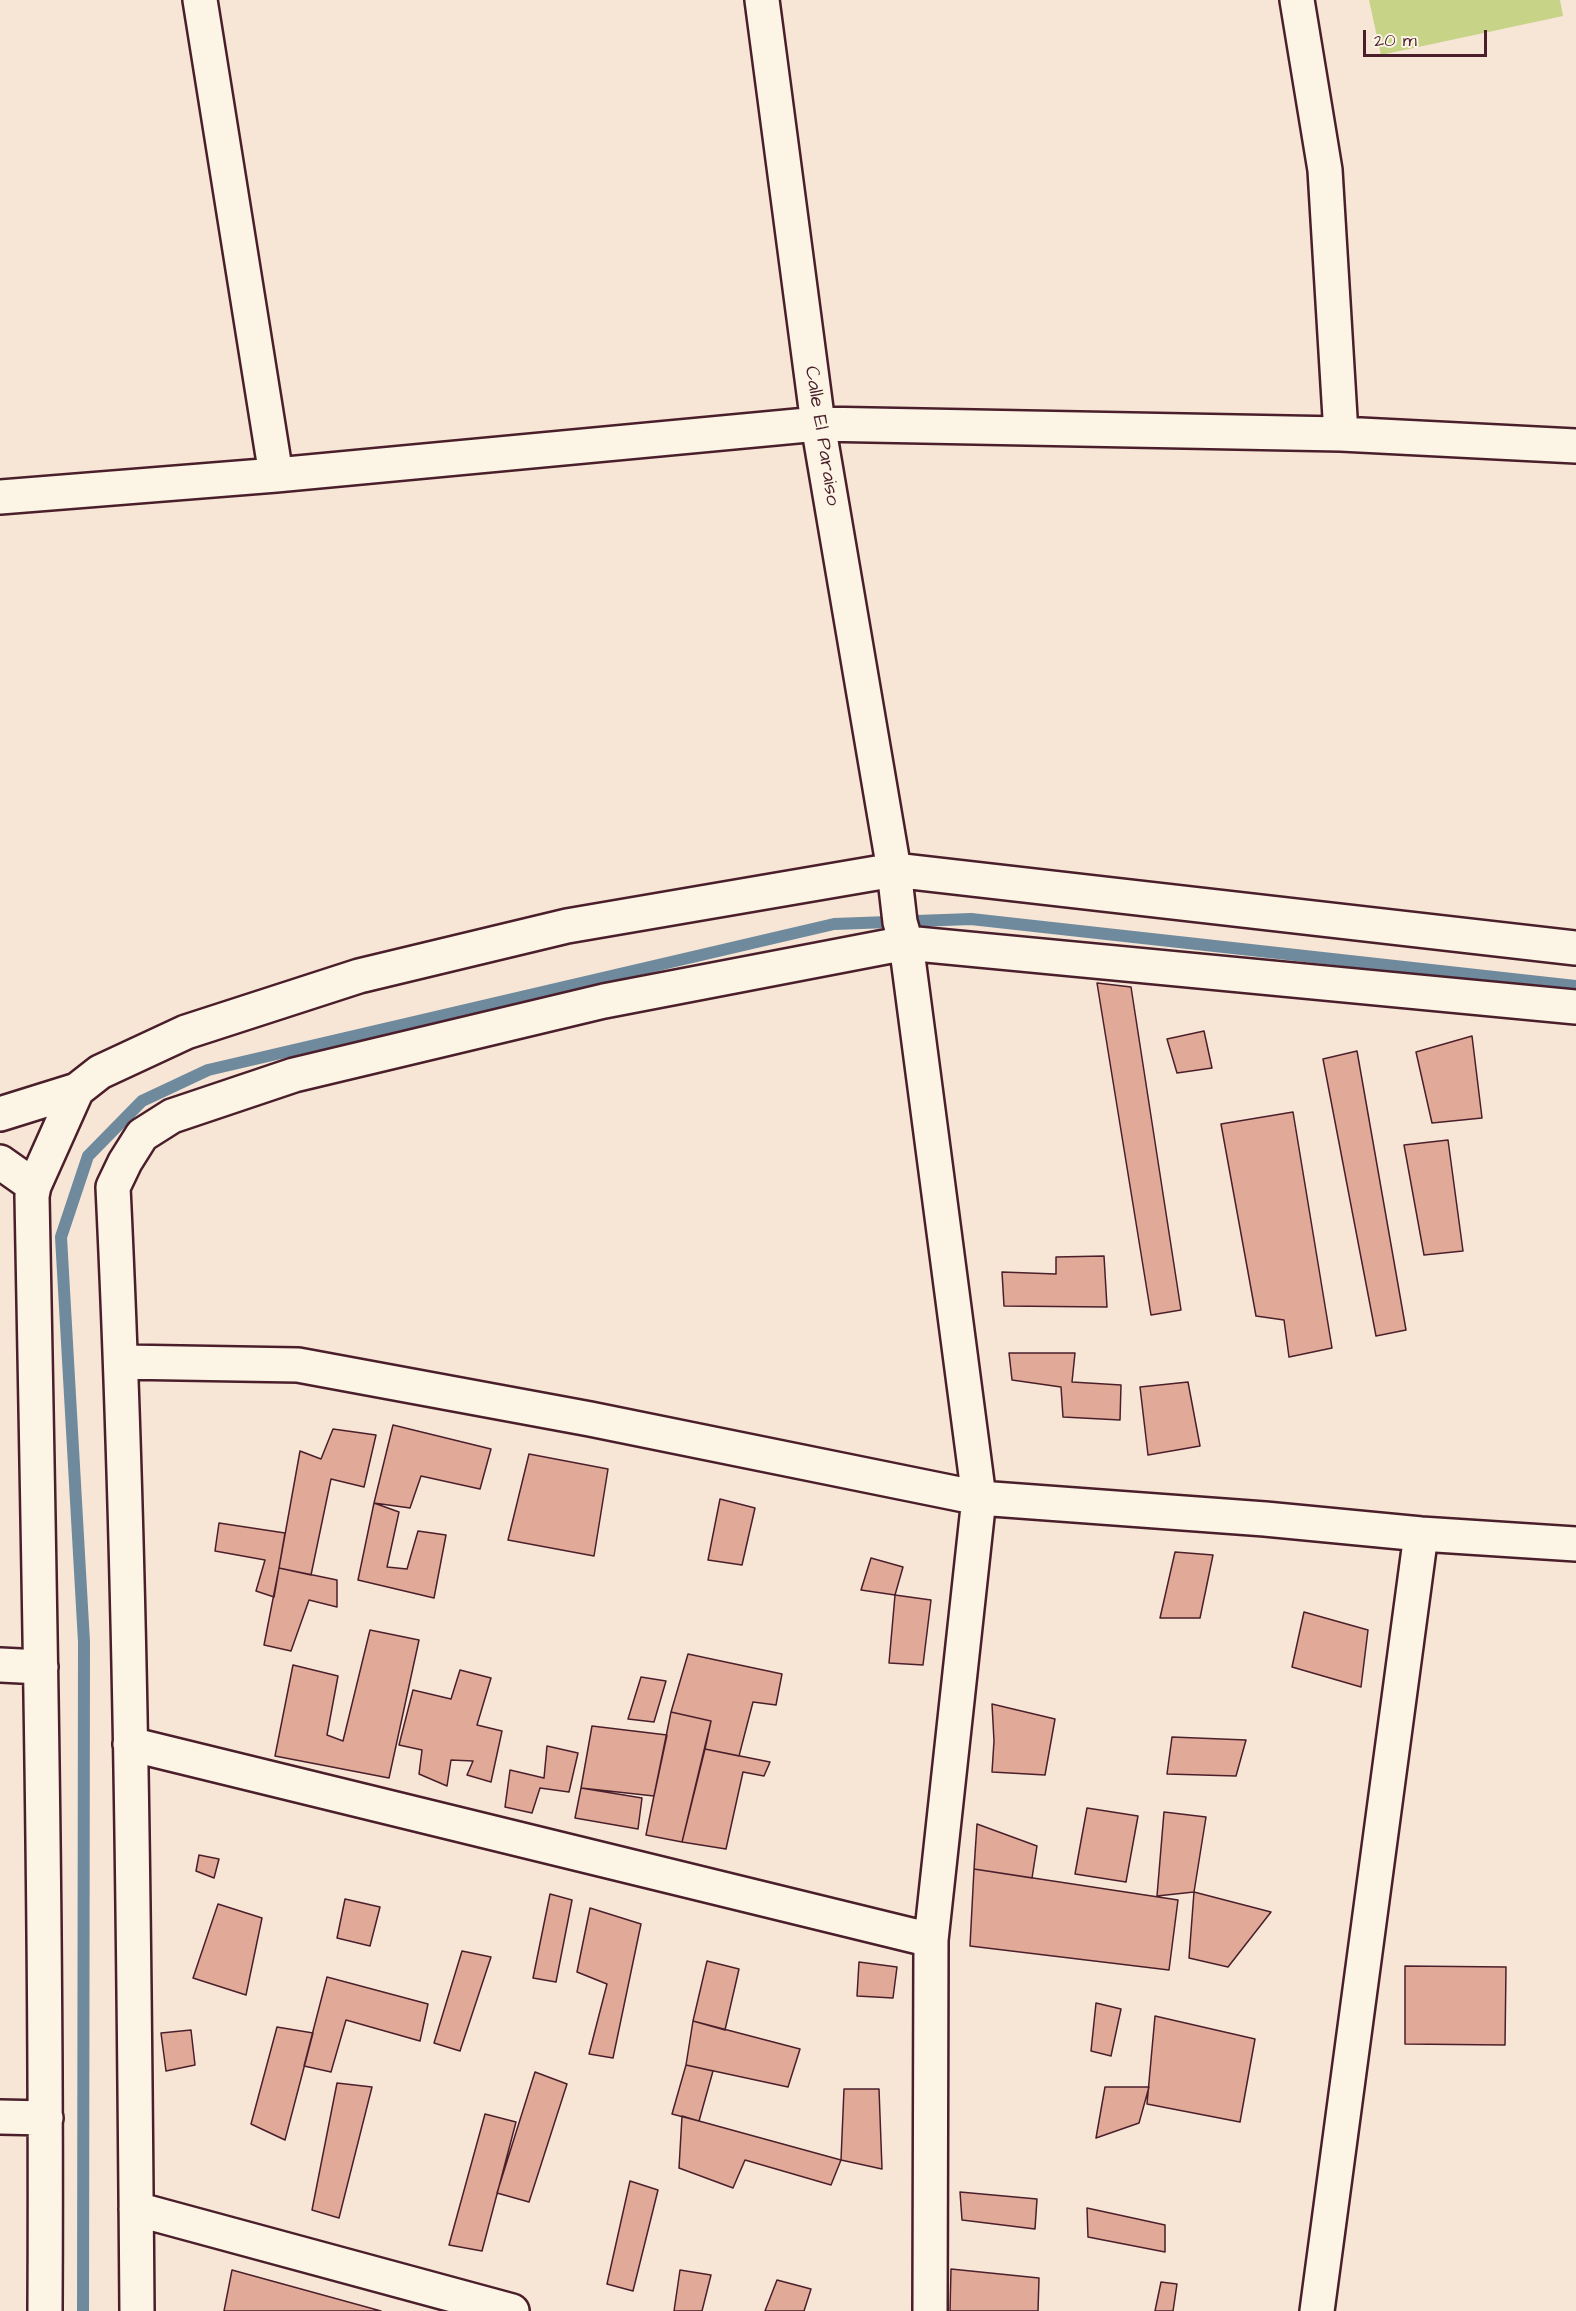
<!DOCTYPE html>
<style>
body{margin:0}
#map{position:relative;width:1576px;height:2311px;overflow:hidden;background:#f7e6d6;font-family:"Architects Daughter",sans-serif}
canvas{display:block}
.scale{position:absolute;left:1363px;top:30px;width:124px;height:27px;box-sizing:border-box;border:3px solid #4a1f2b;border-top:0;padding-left:8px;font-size:18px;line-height:21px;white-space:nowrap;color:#4a1f2b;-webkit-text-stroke:4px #fcf5e5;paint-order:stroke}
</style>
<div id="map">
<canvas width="1576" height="2311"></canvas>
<div class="scale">20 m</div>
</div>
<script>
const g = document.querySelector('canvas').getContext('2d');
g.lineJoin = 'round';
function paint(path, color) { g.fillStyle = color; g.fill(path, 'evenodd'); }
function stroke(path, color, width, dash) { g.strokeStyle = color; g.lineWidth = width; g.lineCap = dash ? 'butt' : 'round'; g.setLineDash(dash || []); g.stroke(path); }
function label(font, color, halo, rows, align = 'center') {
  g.font = font + ' "Architects Daughter",sans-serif'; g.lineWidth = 4.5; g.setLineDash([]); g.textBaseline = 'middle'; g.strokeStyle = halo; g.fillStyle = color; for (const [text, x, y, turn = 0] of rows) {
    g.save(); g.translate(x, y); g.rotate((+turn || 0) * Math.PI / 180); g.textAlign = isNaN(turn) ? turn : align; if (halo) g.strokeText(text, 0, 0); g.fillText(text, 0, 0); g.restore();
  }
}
paint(new Path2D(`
 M1369,0h191l3,16 -182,39z`), '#c7d488');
stroke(new Path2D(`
 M83,2311l1,-669 -23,-405 27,-81 54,-55 66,-31 626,-146 137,-5 605,67`), '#6f8a9d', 12);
const building = new Path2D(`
 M1097,983l34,4 50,323 -30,5z
 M1204,1031l8,37 -35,5 -10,-34z
 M1472,1036l10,82 -50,5 -16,-71z
 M1357,1051l49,279 -30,6 -53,-277z
 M1293,1112l39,236 -43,9 -5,-37 -28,-4 -35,-192z
 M1448,1140l15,111 -39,4 -20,-110z
 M1104,1256l3,51 -103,-1 -2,-34 54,2v-17z
 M1009,1353h66l-3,29 49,3 -1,35 -57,-3 -2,-30 -49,-7z
 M1188,1382l12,64 -52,9 -8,-68z
 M393,1425l98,24 -11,40 -59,-13 -11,32 -36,-5z
 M333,1429l43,6 -12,52 -33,-8 -20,96 -32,-7 21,-117 21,8z
 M529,1454l79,15 -14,87 -86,-16z
 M720,1499l35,9 -13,57 -34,-5z
 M374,1503l25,9 -12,55 20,2 11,-38 28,4 -12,63 -76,-18z
 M219,1523l66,10 -11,64 -18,-6 9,-31 -50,-9z
 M1175,1552l38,3 -13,63h-40z
 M871,1558l32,9 -8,28 -34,-5z
 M279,1568l58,12v27l-28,-7 -18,51 -27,-6z
 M895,1595l36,5 -8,65 -34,-2z
 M1304,1612l64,18 -7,57 -69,-20z
 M370,1630l49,10 -30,138 -114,-22 18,-91 45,11 -11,59 16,6z
 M688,1654l94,20 -6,31 -23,-3 -14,54 -34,-7 6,-28 -40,-9z
 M460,1670l31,8 -14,47 25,6 -11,51 -24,-7 6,-14 -22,-1 -4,26 -28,-12 3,-24 -23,-5 14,-55 38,9z
 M641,1677l25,4 -12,41 -26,-3z
 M992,1704l63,15 -10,56 -53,-3 2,-31z
 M671,1712l40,9 -29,121 -36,-7z
 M592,1726l75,9 -13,61 -73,-8z
 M1172,1737l74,3 -10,36 -69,-2z
 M547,1746l31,7 -9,39 -29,-4 -8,25 -27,-6 5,-37 34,8z
 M705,1749l65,13 -6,14 -21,-4 -17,77 -44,-7z
 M581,1788l61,10 -4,31 -63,-11z
 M1087,1808l51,8 -12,66 -51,-8z
 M1164,1812l42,5 -12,75 -37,4z
 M977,1824l60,22 -5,32 -58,-9z
 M199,1855l20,4 -5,19 -18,-7z
 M974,1869l204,31 -9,70 -199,-24z
 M1194,1892l77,20 -43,55 -39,-9z
 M550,1894l22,6 -16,82 -23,-4z
 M345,1899l35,8 -10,39 -33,-8z
 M218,1904l44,14 -16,77 -53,-17z
 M590,1908l51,16 -28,134 -24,-4 18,-70 -30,-12z
 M462,1951l29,6 -31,94 -26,-8z
 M707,1961l32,8 -14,61 -32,-9z
 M859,1962l38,5 -4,31 -36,-2z
 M1405,1966l101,1 -1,78 -100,-1z
 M327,1977l101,27 -8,37 -74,-21 -15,52 -27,-6z
 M1096,2003l25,6 -10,47 -20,-5z
 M1155,2016l100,23 -15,83 -93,-18z
 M693,2021l107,28 -12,38 -102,-22z
 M277,2027l36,6 -28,107 -34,-16z
 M191,2030l4,35 -29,6 -5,-38z
 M686,2065l27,6 -14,50 -27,-7z
 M535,2072l32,12 -38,118 -32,-9z
 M337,2083l35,4 -33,131 -27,-8z
 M1105,2087h44l-10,36 -43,15z
 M844,2089h35l3,80 -41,-9z
 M485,2114l31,8 -34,129 -33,-6z
 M682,2116l17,5 142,39 -10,25 -86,-25 -12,28 -54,-20z
 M630,2181l28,9 -25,101 -26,-7z
 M960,2192l77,7 -2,30 -73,-9z
 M1087,2208l78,17v27l-77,-15z
 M951,2269l88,9 -1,33h-88z
 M232,2270l149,41h-157z
 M680,2270l31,5 -9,36h-28z
 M777,2280l34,9 -7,22h-39z
 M1161,2282l16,2 -4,27h-18z`);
paint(building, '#e1aa98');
stroke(building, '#4a1f2b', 1.5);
const street = new Path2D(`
 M200,0l76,475
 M762,0l56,424 76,446 6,52 6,21 73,555 -48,442 -1,371
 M1297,0l28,170 16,264
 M0,497l276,-22 542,-51 523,10 235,12
 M0,1114l77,-24 23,-18 86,-40 173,-56 208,-50 327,-56 682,78
 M0,1162l34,24
 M122,1362l176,3 292,54 389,79 286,21 156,15 155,10
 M0,1665l41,2
 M130,1744l801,196
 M0,2117l46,1
 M136,2209l376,102
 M45,2311c2,-372 -6,-743 -13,-1115l2,-10 43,-96
 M137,2311c-3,-375 -6,-750 -24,-1124l12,-25 17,-27 30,-19 122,-41 310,-74 302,-58 670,64
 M1317,2311l104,-777`);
stroke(street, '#4a1f2b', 38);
stroke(street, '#fcf5e5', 33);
label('20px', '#4a1f2b', '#fcf5e5', [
 ["Calle El Paraiso",821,436,81]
]);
</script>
